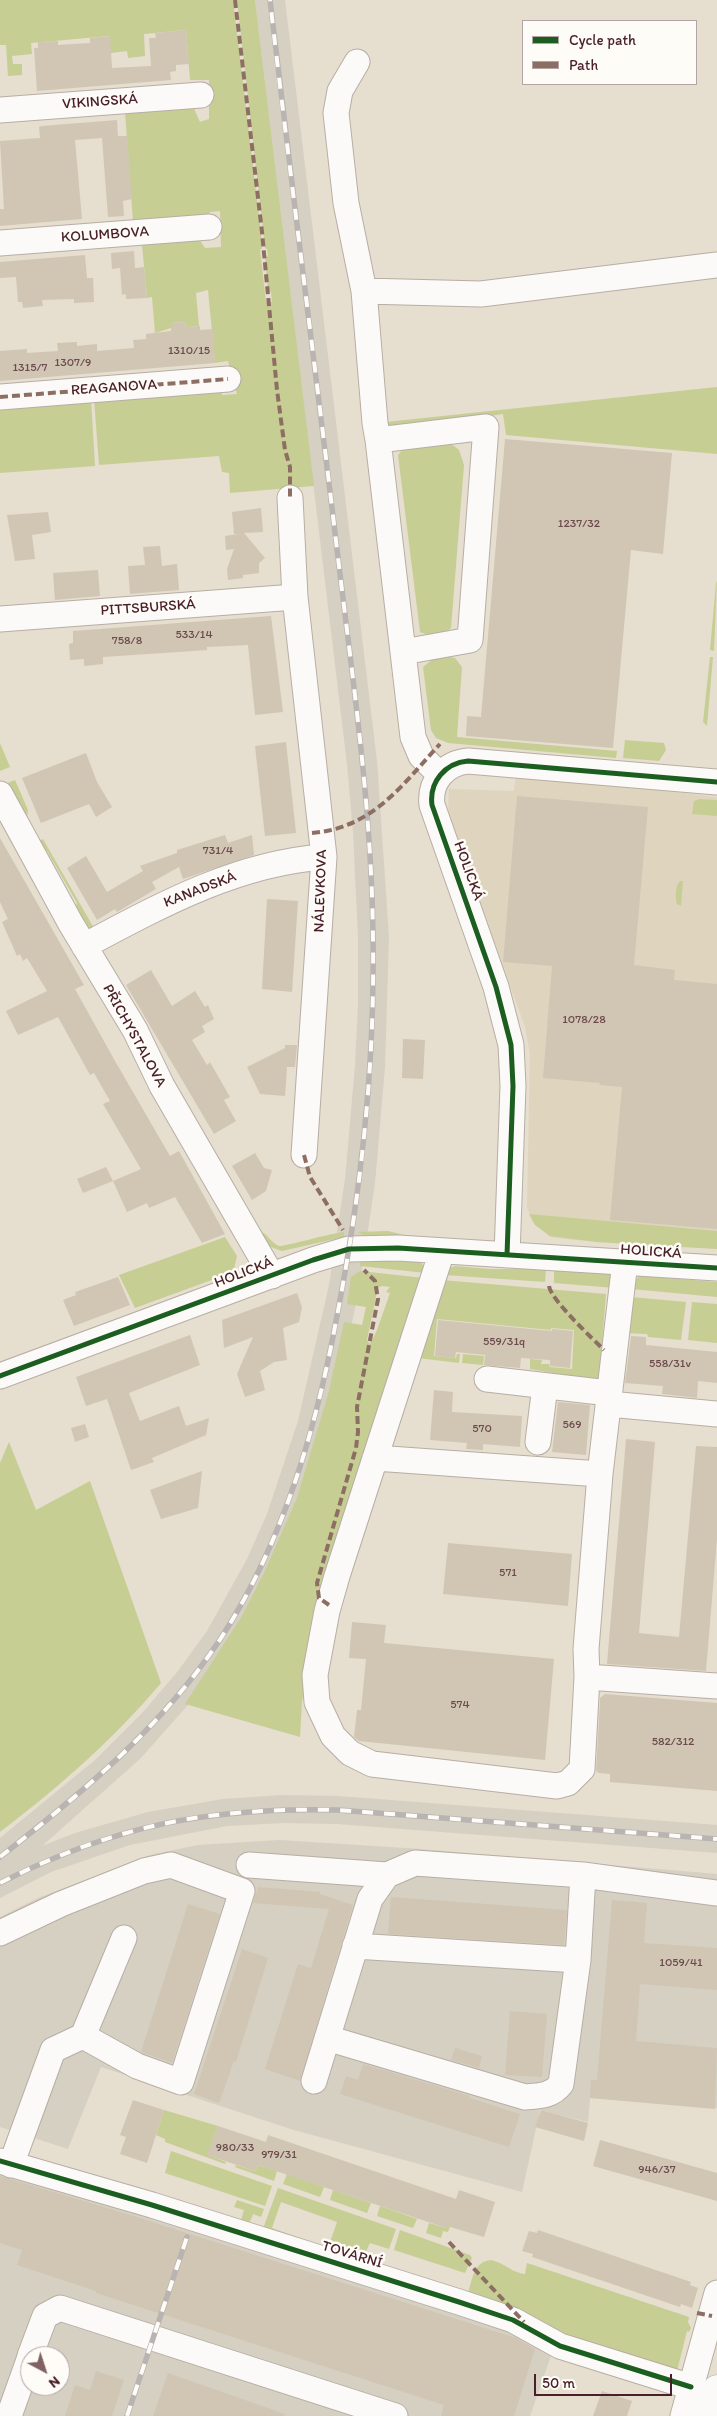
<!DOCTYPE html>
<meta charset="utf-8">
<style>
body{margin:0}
#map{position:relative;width:717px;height:2416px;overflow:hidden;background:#e6dece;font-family:Itim,sans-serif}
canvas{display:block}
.legend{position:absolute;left:522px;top:20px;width:175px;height:65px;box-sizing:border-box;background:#fdfcf7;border:1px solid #b5a4a5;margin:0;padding:6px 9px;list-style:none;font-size:15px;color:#4a1f2b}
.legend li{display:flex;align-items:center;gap:10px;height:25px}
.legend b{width:25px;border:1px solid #b5a4a5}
.north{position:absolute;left:20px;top:2346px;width:50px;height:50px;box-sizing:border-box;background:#fdfcf7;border:1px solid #b5a4a5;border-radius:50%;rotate:140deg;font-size:14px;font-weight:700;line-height:20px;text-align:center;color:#4a1f2b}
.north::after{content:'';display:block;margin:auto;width:18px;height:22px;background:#816264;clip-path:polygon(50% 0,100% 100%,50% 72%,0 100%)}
.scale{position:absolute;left:534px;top:2374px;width:138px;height:22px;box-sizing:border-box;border:2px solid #4a1f2b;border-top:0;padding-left:6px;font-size:15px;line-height:18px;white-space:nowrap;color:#4a1f2b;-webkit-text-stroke:4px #fdfcf7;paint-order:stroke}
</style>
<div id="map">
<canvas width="717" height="2416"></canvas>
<ul class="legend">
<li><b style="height:6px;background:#1b5e20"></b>Cycle path</li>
<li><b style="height:6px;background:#8d6e63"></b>Path</li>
</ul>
<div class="north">N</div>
<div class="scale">50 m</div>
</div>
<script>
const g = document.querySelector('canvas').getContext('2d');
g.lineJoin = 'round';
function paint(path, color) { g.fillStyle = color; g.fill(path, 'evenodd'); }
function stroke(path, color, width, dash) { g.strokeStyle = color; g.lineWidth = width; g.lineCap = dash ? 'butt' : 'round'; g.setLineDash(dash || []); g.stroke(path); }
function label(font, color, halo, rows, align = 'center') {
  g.font = font + ' Itim,sans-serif'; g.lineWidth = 5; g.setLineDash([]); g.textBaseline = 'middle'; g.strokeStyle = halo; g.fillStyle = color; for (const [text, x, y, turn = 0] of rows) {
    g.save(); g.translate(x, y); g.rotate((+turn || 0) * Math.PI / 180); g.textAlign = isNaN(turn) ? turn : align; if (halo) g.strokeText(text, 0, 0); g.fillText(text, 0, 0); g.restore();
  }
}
paint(new Path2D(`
 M516,773l201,24v452l-143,-9 -24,-3 -16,-14 -7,-15 3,-154 -5,-27 -77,-214 1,-24 65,2z`), '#dfd4bd');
paint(new Path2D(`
 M255,0h30l92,761 12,176 -4,130 -10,116 -16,107 -15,69 -49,166 -93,164 -61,69 -99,88 33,-13 73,-21 75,-13 59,-4 56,1 379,29v28l-380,-29 -54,-1 -56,3 -97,19 -79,27 -51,26v-60l95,-78 49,-49 34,-40 29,-40 40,-72 20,-45 31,-93 31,-136 16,-106 10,-113 3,-61v-68l-5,-105 -6,-68z
 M279,1840l142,9 296,25v234l-127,-10 -2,24 -48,-12 -18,82 -228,-62 -193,-63 -33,82 -68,-22v-210l38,-19 112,-43 48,-10z
 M0,2163l554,184 -24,69h-530zM30,2356h30v30h-30z`), '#d5d0c2');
paint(new Path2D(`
 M0,0h233l28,233 1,16h-2l6,53h6l-1,-10 -3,-1 -3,-34 3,-1 -1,-7 -2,-1 -28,-248h18l59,486 -84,7 -1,-20 -7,-1 -3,-16 -120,9 -5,-66 127,-14 1,10 15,-1 -9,-33 -13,2 -7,-73 -12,3 3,33 -13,1 -1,-5 -14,1v5l-16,5 -3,-36 -5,1 -5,-53 3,-3 52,-6 8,12 16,-1 -1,-36 -10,1 -5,9 -72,1 -8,-110 66,-10 9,20 9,-3v-39h-19l-4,-50 -42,4 1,22 -17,2 -1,-7 -16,2 -2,-17 -78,7 1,11 -20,2 1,8h9v11l-14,1 -2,-31h-6z
 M717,387v67l-211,-19 -3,-21 -103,16 -12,-3 -2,-5z
 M91,399l4,67 -95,7v-67z
 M450,443l9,7 5,15 -13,163c-7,7 -23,8 -31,4l-22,-177 6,-7z
 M717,581l-3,70 -4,-1 6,-67z
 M445,656l10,2 7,9 -5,70 160,14 -1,7 -168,-15 -12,-5 -5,-8 -8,-63 10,-8z
 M710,657h3l-6,69 -4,-4z
 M625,740l39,3 2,7 -7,11 -36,-3z
 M0,743l10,24 -10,4z
 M15,780l13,30 -1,8 -22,-34z
 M700,799l17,1v16l-25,-2 2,-13z
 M43,839l52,91h-6l-15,-18 3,-9 -30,-52 -9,-2 -3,-6z
 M680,881h3l-2,25 -4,-2c-2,-6 -2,-18 3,-23z
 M529,1214l188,17v18l-121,-7 -46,-6 -15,-11z
 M388,1231l16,4h-41l-5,-3z
 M261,1232c7,2 10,11 18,14 4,1 53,-13 65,-14v5l-62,14 -14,-5z
 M225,1237l12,19 -3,13 -6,5 -93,34 -16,-33z
 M360,1260l60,2 3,3 3,8 -66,-7z
 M455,1266l35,3h56l-1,13 -100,-7 5,-7z
 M554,1269l55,4 2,1 4,14 -61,-5z
 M360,1271l64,7 -113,385 -9,38 -2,36 -115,-33 57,-88 22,-43 33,-75 32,-107 15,-69 18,3 4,-18 -19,-3 4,-27zM383,1286l7,1 -4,5 4,1 -13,37 -7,14 -3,-4 10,-48 2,-5z
 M640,1276l77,6v15l-86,-8 3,-8z
 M442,1280l164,14 -7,87 -69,-12v-10l12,1 -1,4h8l1,3 22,2 2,-39 -23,-2v2l-114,-11 -3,37 22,2 1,-4h3l-1,9 -41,-5z
 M631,1297l55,5 -5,38 -33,-3 -1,-3 -24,-1z
 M692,1302l25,2v39l-29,-3z
 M463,1354l21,2 -1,9 -21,-2z
 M9,1442l27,68 54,-29 71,202c-48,57 -102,104 -161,149v-369z
 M164,2110l54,16 -10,29 18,7 -1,2 -60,-22v-3l-9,-4z
 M171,2151l101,35 -7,20 -100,-33z
 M236,2165l19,6 3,-6 19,6 -3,10 -39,-14z
 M287,2174l37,13 -4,10 -37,-13z
 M278,2188l118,41 -7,20 -19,-6 -11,23 -98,-32zM281,2202l56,20 -9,26 -56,-20z
 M333,2190l38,13 -4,10 -37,-13z
 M237,2200l27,9 -3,8 -8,-3 -6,16 -8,-3 5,-17 -10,-3z
 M380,2206l37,13 -4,9 -36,-12z
 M429,2223l17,5 1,-2h3l-2,6 -5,-1 -2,7 -15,-5z
 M400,2230l70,25 2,3 -7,15 -71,-23z
 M491,2260c14,3 21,13 34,14l2,-11 162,54 -1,5 3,6 -2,4 -2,-1 -11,44 -22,-3 -186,-78c4,-14 6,-33 23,-34z`), '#c6ce94');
paint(new Path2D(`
 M186,30l3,34 -13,1v6l-6,1 1,8 -134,11 -3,-43h4v-6l20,-1v4l32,-2v-5l20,-2 2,32 39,-2 -2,-28h7l-1,-5z
 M117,120l1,16h9l5,63 -9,2 1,15 -16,1 -6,-79 -27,2 7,79 -82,7v-17h4l-4,-68 40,-3 -1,-11 3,-1z
 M134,251l1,17 9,-1 3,31 -21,1v-5l-4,1 -2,-27 -8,1 -1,-16z
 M85,255l2,23h6l1,24 -20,1v-4l-32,1 1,6 -20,2 -1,-6h-4l-2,-25 -16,1v-16z
 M185,322l1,5 14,-1v4l13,-1 2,34 -215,18v-30l27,-2v4l31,-2 -1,-8 20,-1v4l20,-2v7l37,-3 -1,-8 13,-1v-5l25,-3v-8z
 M505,439l167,14 -9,101 -32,-4 -18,198 -147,-12 1,-20 14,1z
 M261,508l2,24 -19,1 21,25 -6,5v10l-16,2v3l-15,2 -1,-11 7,-20 -8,1 -1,-14 14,-2h-5l-2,-22z
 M48,512l3,20 -19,3 3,24 -20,2 -8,-46z
 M160,546l2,20 15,-2 2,26 -49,4 -2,-28 17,-1 -2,-18z
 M98,570l2,26 -45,4 -2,-27z
 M271,616l12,96 -28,3 -7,-70 -41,2v3l-29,2 -75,5v7l-19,2v-7l-14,1 -1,-16 4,-1v-12z
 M286,742l10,91 -31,3 -10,-90z
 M86,753l11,29 15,25 -16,10 -7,-13 -48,19 -19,-45z
 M517,796l131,11 -14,158 41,5 -1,10 43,4v245l-107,-9 12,-133 -23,-2 1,-2 -57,-5 9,-112 -49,-4z
 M225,835l3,8 24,-8 2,20 -71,24 -4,-12 -27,15 4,7 -39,23 -2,-3 -18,11 -30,-52 19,-12 21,36 36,-21 -3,-5 37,-13v-3z
 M0,838l84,147 -9,4 40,72 55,95 9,-5 46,83 -23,9 -27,-46 -26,11 -2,-5 -20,9 -14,-31 28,-12 -38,-65 7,-3 -16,-28 -4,2 -32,-58 -40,18 -12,-24 41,-20 -20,-33 -4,3 -3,-7 -3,2 -15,-34 6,-3 -8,-17z
 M267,899l31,2 -6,91 -30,-3z
 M151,970l21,36 23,-15 10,16 3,-2 6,14 -12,7 3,6 -13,8 15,25 3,-3 20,35 -6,3 12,21 -22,13 -88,-149z
 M403,1039l22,1 -2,39 -21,-1z
 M285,1045h12l-2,22h-8l-2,29 -25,-2 -13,-27 38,-19z
 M255,1153l9,15 8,2 -6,21 -14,9 -20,-34z
 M106,1167l7,14 -30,12 -6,-14z
 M118,1277l12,28 -56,21 -11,-26 13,-5 -1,-3z
 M297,1293l5,14 -3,15 -16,6 4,32 -13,2 -14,9 5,19 -20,7 -8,-23 16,-37 -29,11 -2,-28z
 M438,1320l114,11v-2l21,2 -3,37 -20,-2v-6l-29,-2 -1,10 -36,-3 1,-10 -29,-3 -1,6 -20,-2z
 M190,1335l10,30 -71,28 11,28 39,-15 7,20 23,-8 -3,17 -54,23 2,4 -23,8 -24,-71 -21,7 -10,-29z
 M631,1336l15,1v8l71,7v31l-19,-2 -1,17 -35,-4 1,-8 -38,-3z
 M434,1390l19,2 -1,20 70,4 -2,31 -37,-3v6l-17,-1 1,-6 -37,-3z
 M558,1402l32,3 -4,50 -34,-3z
 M85,1424l4,13 -14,5 -4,-14z
 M626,1439l29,3 -16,191 40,4 17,-191 21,1v92l-11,132 -99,-7z
 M202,1471l-4,37 -37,11 -11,-29z
 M448,1543l124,11 -4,52 -125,-12z
 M352,1622l34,3 -2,18 170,16 -9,101 -186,-19 -5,-4 3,-27h4l5,-51 -17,-1z
 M605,1694l112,9v88l-107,-9v-8l-11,-1 -3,-2 4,-69v-4z
 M258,1887l62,5v2l33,11 -53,176 -35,-12 33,-105 13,4 18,-59 -76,-6z
 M391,1897l176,13 -3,35 -176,-11z
 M612,1900l35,3 -3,40 73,5v42l-77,-6 -4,57 81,7 -2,61 -125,-11 1,-18h6z
 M188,1904l32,10 -48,149 -31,-11z
 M242,1949l26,9 -32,104 -2,-1 -15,42 -25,-9z
 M510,2011l37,3 -5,63 -37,-2z
 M455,2048l27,8 -3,12 -28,-8z
 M363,2064l107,32v2l50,16 -11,33 -169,-53 6,-18 12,4z
 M133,2100l31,10 -17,53 -27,-9 6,-17 -6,-2z
 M541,2110l47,13 -4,18 -49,-14z
 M218,2126l48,16 2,-7 188,64 3,-9 36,12 -11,35 -37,-11 -1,2 -188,-63 -3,6 -48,-16z
 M600,2140l117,33v28l-124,-35z
 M0,2176l121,36 395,126 19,11 -21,67h-73l3,-11 -348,-112v-2l-79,-26 5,-15 -22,-7z
 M538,2230l153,52 -1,3 8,3 -6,20 -11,-4 -1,3 -148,-50 1,-3 -11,-3 7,-20 8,2z
 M96,2371l28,9 -12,36h-47l10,-31 15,5z
 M168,2373l117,41 -1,2h-131z
 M602,2391l30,10 -5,15h-34z`), '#d1c6b4');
const minor = new Path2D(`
 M357,62l-17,29 -4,22 10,90 18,88
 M0,110l201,-15
 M0,243l209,-16
 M0,397l228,-18
 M378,440l-3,-17 -11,-132 117,3 236,-29
 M290,498l5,99 29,260 -20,298
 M0,619l295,-22
 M403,652l67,-12 16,-213 -108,13 35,297 8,19 19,19
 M0,794l71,130 64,106 27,56 110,190
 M84,946c75,-40 153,-83 240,-89
 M442,1251l-105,325 -10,35 -12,64 2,27 16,34 17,17 22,11 185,22 11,-3 14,-14 5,-92 -1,-28 14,-175 25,-212
 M507,1255l6,-169 -2,-41 -15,-58 -64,-182c-3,-23 13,-42 36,-44l249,21
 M0,1376l313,-116 36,-11 49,-1 319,20
 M487,1379l122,14
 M609,1404l108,10
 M538,1442l7,-56
 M375,1458l225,16
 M587,1677l130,9
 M249,1865l138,10
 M0,1933l61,-29 83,-33 27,-6 71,26 -61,191 -44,-16 -54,-30
 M355,1946l223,14 5,-85
 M327,2038l198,59c14,-1 27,-1 36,-13l17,-124
 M314,2081l56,-182 17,-24 28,-12 168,12 134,18
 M0,2161l152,44 307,97 54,18 47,26 131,41
 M11,2165l42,-115 30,-14 41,-98
 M30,2356l15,-40 15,-8 335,108
 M9,2416l21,-59
 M683,2416l34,-123`);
const major = new Path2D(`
 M708,2416l9,-27`);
stroke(minor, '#b7aea5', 27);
stroke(major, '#b7aea5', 29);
stroke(minor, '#fbfaf8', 25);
stroke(major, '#fbfaf8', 28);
const rail = new Path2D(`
 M0,1857c82,-64 161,-129 219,-216 64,-97 97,-212 118,-325 24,-124 38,-249 36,-376 -1,-139 -23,-278 -39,-416 -21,-175 -44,-349 -64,-524
 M0,1883c115,-58 210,-76 338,-73l379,29
 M127,2416l60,-179`);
stroke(rail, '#b9b3b2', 5.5);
stroke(rail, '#fdfcf7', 4, [11]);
stroke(new Path2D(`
 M235,0l27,232 15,158 8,60 5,17v31
 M0,397l228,-18
 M312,833c61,-5 90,-48 128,-89
 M304,1155l6,22 33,53
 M549,1286c2,14 43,52 55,64
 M329,1605l-10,-7 -2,-15 39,-135 2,-16 -1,-25 21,-108 -3,-18 -11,-11
 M449,2242l75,80
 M697,2313l15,3`), '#8d6e63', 4, [8, 4]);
stroke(new Path2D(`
 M507,1255l6,-169 -2,-41 -15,-58 -64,-182c-3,-23 13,-42 36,-44l249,21
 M0,1376l313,-116 36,-11 49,-1 319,20
 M0,2161l152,44 307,97 54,18 47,26 131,41`), '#1b5e20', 5);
label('12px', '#6c4a4e', null, [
 ["1310/15",189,351],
 ["1307/9",73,363],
 ["1315/7",30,368],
 ["1237/32",579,524],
 ["533/14",194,635],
 ["758/8",127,641],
 ["731/4",218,851],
 ["1078/28",584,1020],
 ["559/31q",504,1342],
 ["558/31v",670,1364],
 ["569",572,1425],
 ["570",482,1429],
 ["571",508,1573],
 ["574",460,1705],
 ["582/312",673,1742],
 ["1059/41",681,1963],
 ["980/33",235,2148],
 ["979/31",279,2155],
 ["946/37",657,2170]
]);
label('15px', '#4a1f2b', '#fdfcf7', [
 ["VIKINGSKÁ",100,102,-4],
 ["KOLUMBOVA",105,235,-4],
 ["REAGANOVA",114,388,-4],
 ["PITTSBURSKÁ",148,608,-4],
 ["HOLICKÁ",468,871,70],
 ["KANADSKÁ",200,890,-21],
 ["NÁLEVKOVA",321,891,-88],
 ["PŘICHYSTALOVA",134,1036,61],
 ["HOLICKÁ",651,1252,4],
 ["HOLICKÁ",244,1273,-21],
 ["TOVÁRNÍ",352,2255,17]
]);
</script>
